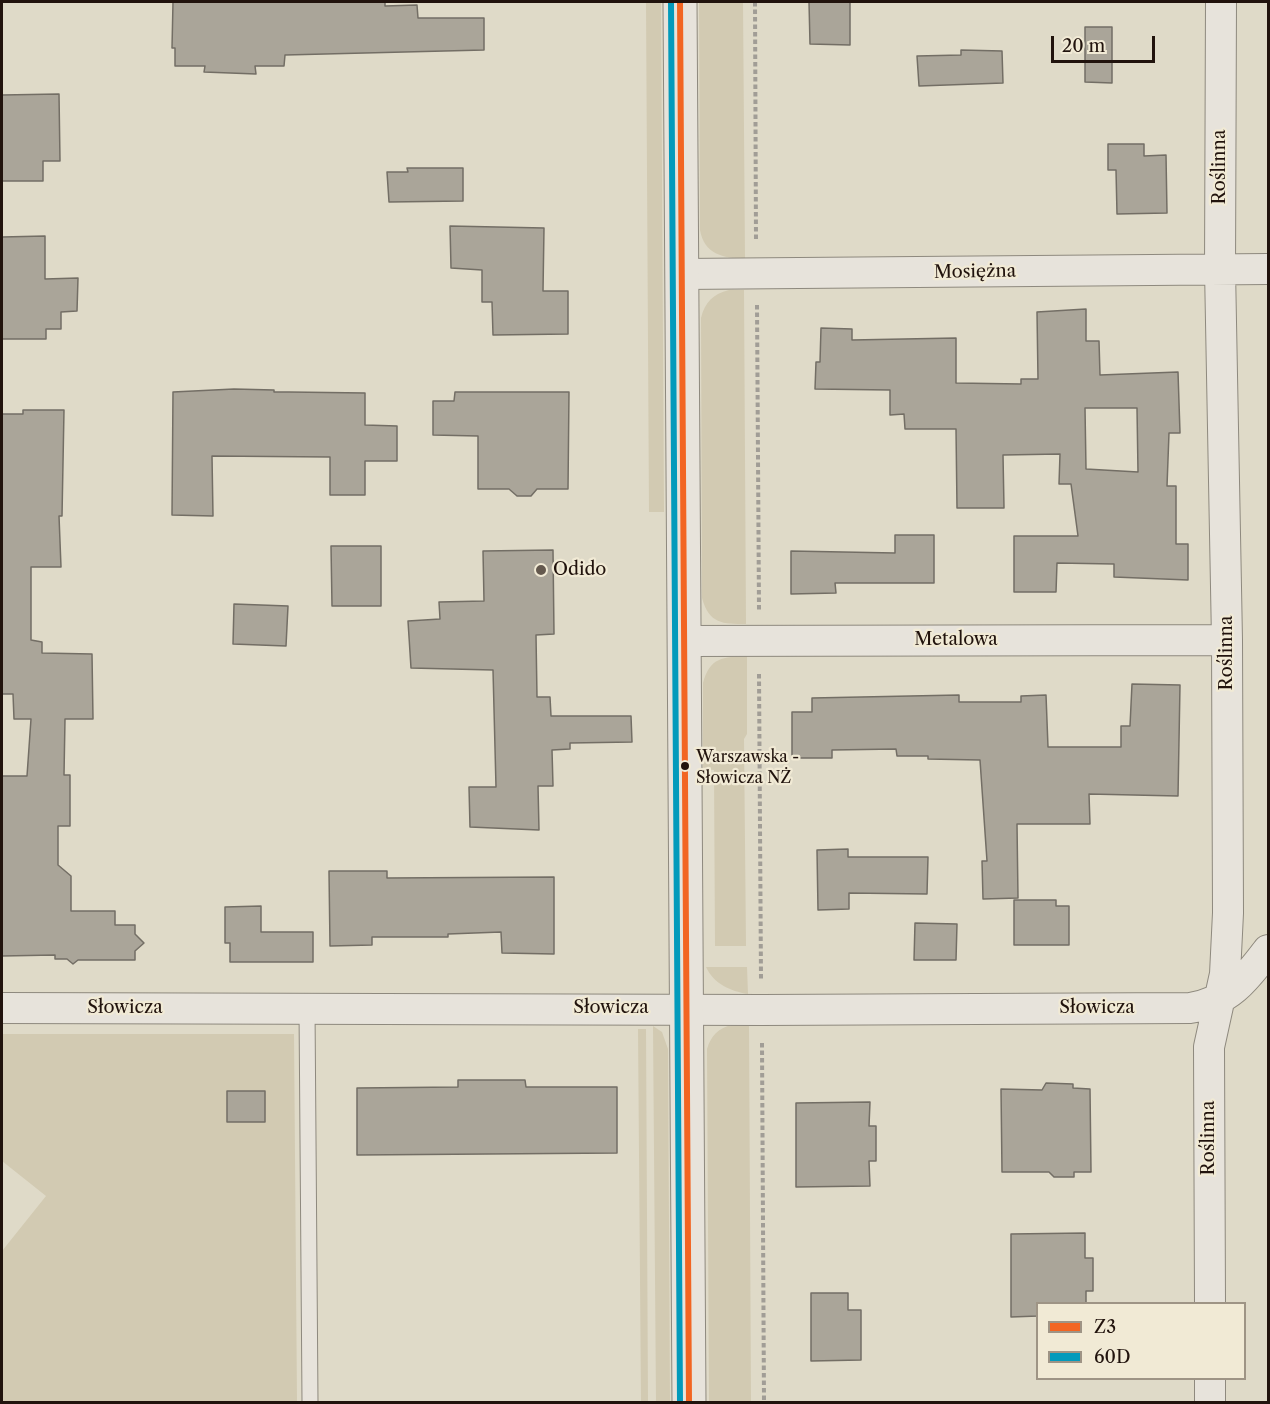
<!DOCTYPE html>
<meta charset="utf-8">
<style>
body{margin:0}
#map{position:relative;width:1270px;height:1404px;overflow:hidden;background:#dfdac8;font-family:"Libre Caslon Text",serif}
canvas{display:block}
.frame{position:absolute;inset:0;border:3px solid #21130d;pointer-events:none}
.legend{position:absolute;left:1036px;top:1302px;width:210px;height:78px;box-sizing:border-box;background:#f1ead5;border:2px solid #9e9485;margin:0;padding:8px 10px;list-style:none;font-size:18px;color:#21130d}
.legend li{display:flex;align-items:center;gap:12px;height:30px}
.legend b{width:30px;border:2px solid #9e9485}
.scale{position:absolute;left:1051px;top:36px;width:104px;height:27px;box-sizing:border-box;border:3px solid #21130d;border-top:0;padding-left:8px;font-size:18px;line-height:21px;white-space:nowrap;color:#21130d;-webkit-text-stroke:4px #f1ead5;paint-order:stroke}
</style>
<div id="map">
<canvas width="1270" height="1404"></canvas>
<div class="frame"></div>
<ul class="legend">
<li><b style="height:8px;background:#f26522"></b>Z3</li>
<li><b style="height:8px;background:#039abb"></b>60D</li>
</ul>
<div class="scale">20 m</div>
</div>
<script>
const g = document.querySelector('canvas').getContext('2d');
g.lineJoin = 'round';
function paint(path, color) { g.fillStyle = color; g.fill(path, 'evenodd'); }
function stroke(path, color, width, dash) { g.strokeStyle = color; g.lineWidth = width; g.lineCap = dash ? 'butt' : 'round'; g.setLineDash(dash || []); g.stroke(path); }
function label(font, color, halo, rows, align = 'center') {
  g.font = font + ' "Libre Caslon Text",serif'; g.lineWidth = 4.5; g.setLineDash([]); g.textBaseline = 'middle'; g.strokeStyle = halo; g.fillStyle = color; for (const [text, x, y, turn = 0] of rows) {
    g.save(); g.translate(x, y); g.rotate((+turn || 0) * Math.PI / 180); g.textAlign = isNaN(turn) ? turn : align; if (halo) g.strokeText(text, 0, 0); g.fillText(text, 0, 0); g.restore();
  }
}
paint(new Path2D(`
 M646,2h15l3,510h-15z
 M699,2h44l2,257c-22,-1 -41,-5 -45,-29z
 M729,290h15l2,334c-23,0 -37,0 -44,-26l-1,-280c4,-16 12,-24 28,-28z
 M747,656v78l-3,5 2,207h-31l-1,-176 -11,-1v-86c7,-26 20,-26 44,-27z
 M706,967h41l1,27c-18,-3 -34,-10 -42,-27z
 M732,1025h17l2,377h-42l-2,-353c4,-13 11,-21 25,-24z
 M653,1026l9,6 6,17 2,353h-14z
 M638,1029h8l2,373h-7z
 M2,1034h292l3,368h-295v-151l44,-55 -44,-35z`), '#d2cab2');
const building = new Path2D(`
 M173,2h212v4l32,-1 1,13h66v32l-199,5 -1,11h-29l1,8 -52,-2 1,-6h-30v-18h-3z
 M809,2h41v43l-40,-1z
 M1085,27h27v56l-27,-1z
 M961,50l41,1 1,32 -84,3 -2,-30 44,-1z
 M59,94l1,67h-17v20h-41v-86z
 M1108,144h36v12l22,-1 1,58 -50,1 -1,-44h-8z
 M407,168h56v33l-74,1 -2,-30h21z
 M450,226l94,2 -1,63h25v43l-75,1 -1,-33h-10v-32l-31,-2z
 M45,236v43l33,-1 -1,33 -16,1v17h-15v10h-44v-102z
 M1086,309v32h13l1,34 78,-3 2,61h-11l-2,53h9v58h12v36l-74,-3v-13l-57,-1 -1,29h-42v-56h64l-7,-52h-12l1,-30 -57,1 1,53h-47l-1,-79h-51l-1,-15 -14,1v-25l-75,-1 1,-27h4l1,-34 31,1v11l104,-2v45l65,1v-5h17l-1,-67zM1085,408h52l1,64 -52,-3z
 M234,389l40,1v2h15l76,1v32l32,1v35h-32v34h-35v-38l-118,-1 1,60 -41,-1 1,-123z
 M455,392h114l-1,97h-31l-6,7h-14l-8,-7h-31v-53l-45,-1v-34h21z
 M23,410h41l-2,106h-3l2,51h-30v73l11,2v11l50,1 1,65h-28l-1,56h6v51h-12v39l13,11v35h44v14h20v9l9,9 -9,8v9h-57l-5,4 -6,-5h-12v-4l-53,1v-180h25l4,-57h-17l-1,-25h-11v-280h21z
 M895,535h39v48h-99l1,10 -45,1v-43l104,2z
 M331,546h50v60h-49z
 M553,550l1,84 -18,1 1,62h13l1,19h80l1,26 -62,1v6l-18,1 1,36h-15l1,44 -69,-3 -1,-40h27l-3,-117 -82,-2 -3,-47 32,-2 -1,-17 45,-1 -1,-50z
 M234,604l54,2 -2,40 -53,-2z
 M1132,684l48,1 -2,111 -89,-2 1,30h-73l1,74 -35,1 -1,-38h5l-7,-101 -52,-1v-3h-31l-1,-7 -64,1v8h-40v-46h20v-14l147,-3v7h62v-6l25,-1 2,52h73v-21h9z
 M848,849v8h80l-1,37 -78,-1v16l-31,1 -1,-60z
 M329,871h58v7l167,-1v77l-52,-1 -1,-21 -53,2v3h-76v8l-42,1z
 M1014,900h42v6h13v39h-55z
 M261,906v26h52v30h-83v-19h-5v-36z
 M915,923l42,1 -1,36h-42z
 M458,1080h67l1,7h91v66l-260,2v-67l101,-1z
 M1046,1083l27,1v4l17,1 1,83h-17v5h-20l-5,-5h-47l-1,-83 41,1z
 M227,1091h38v31h-38z
 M870,1102l-1,24h7v35h-7l1,25 -74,1v-84z
 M1085,1233v25h8v33h-7v13h-48v12l-27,1v-83z
 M811,1293h37v17h13v50l-50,1z`);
paint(building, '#aaa599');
stroke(building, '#736e65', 1.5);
const service = new Path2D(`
 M307,1008l3,394`);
const minor = new Path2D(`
 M682,274l586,-5
 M684,641l543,-1
 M2,1008l760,2 428,-2c39,-6 56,-29 78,-58
 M1210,1304l-1,-257 16,-73 3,-61 -1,-273 -7,-371 1,-267
 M1210,1378v24`);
const tertiary = new Path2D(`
 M680,2l9,1400`);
stroke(service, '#8e897e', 17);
stroke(minor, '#8e897e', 32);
stroke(tertiary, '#8e897e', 35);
stroke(new Path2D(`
 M755,2l1,239
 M757,305l2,305
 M759,674l2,305
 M762,1043l2,359`), '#a19d96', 4, [4.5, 3]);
stroke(service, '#e7e3db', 15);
stroke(minor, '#e7e3db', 30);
stroke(tertiary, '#e7e3db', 33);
stroke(new Path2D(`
 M680,2l9,1400`), '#f26522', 6);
stroke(new Path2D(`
 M671,2l9,1400`), '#039abb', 6);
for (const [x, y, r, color] of [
 [541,570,6,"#64594e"],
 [685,766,5,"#21130d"]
]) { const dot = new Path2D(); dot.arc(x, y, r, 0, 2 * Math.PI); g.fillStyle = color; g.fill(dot); stroke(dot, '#f1ead5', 2); }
label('16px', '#21130d', '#f1ead5', [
 ["Warszawska -",696,757],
 ["Słowicza NŻ",696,778]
], 'left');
label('18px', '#21130d', '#f1ead5', [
 ["Roślinna",1220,167,-90],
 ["Mosiężna",975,272,-1],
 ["Metalowa",956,640],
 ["Roślinna",1227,653,-90],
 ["Słowicza",125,1008],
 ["Słowicza",611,1008],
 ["Słowicza",1097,1008],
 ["Roślinna",1209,1138,-90]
]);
label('18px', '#21130d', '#f1ead5', [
 ["Odido",553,570]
], 'left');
</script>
